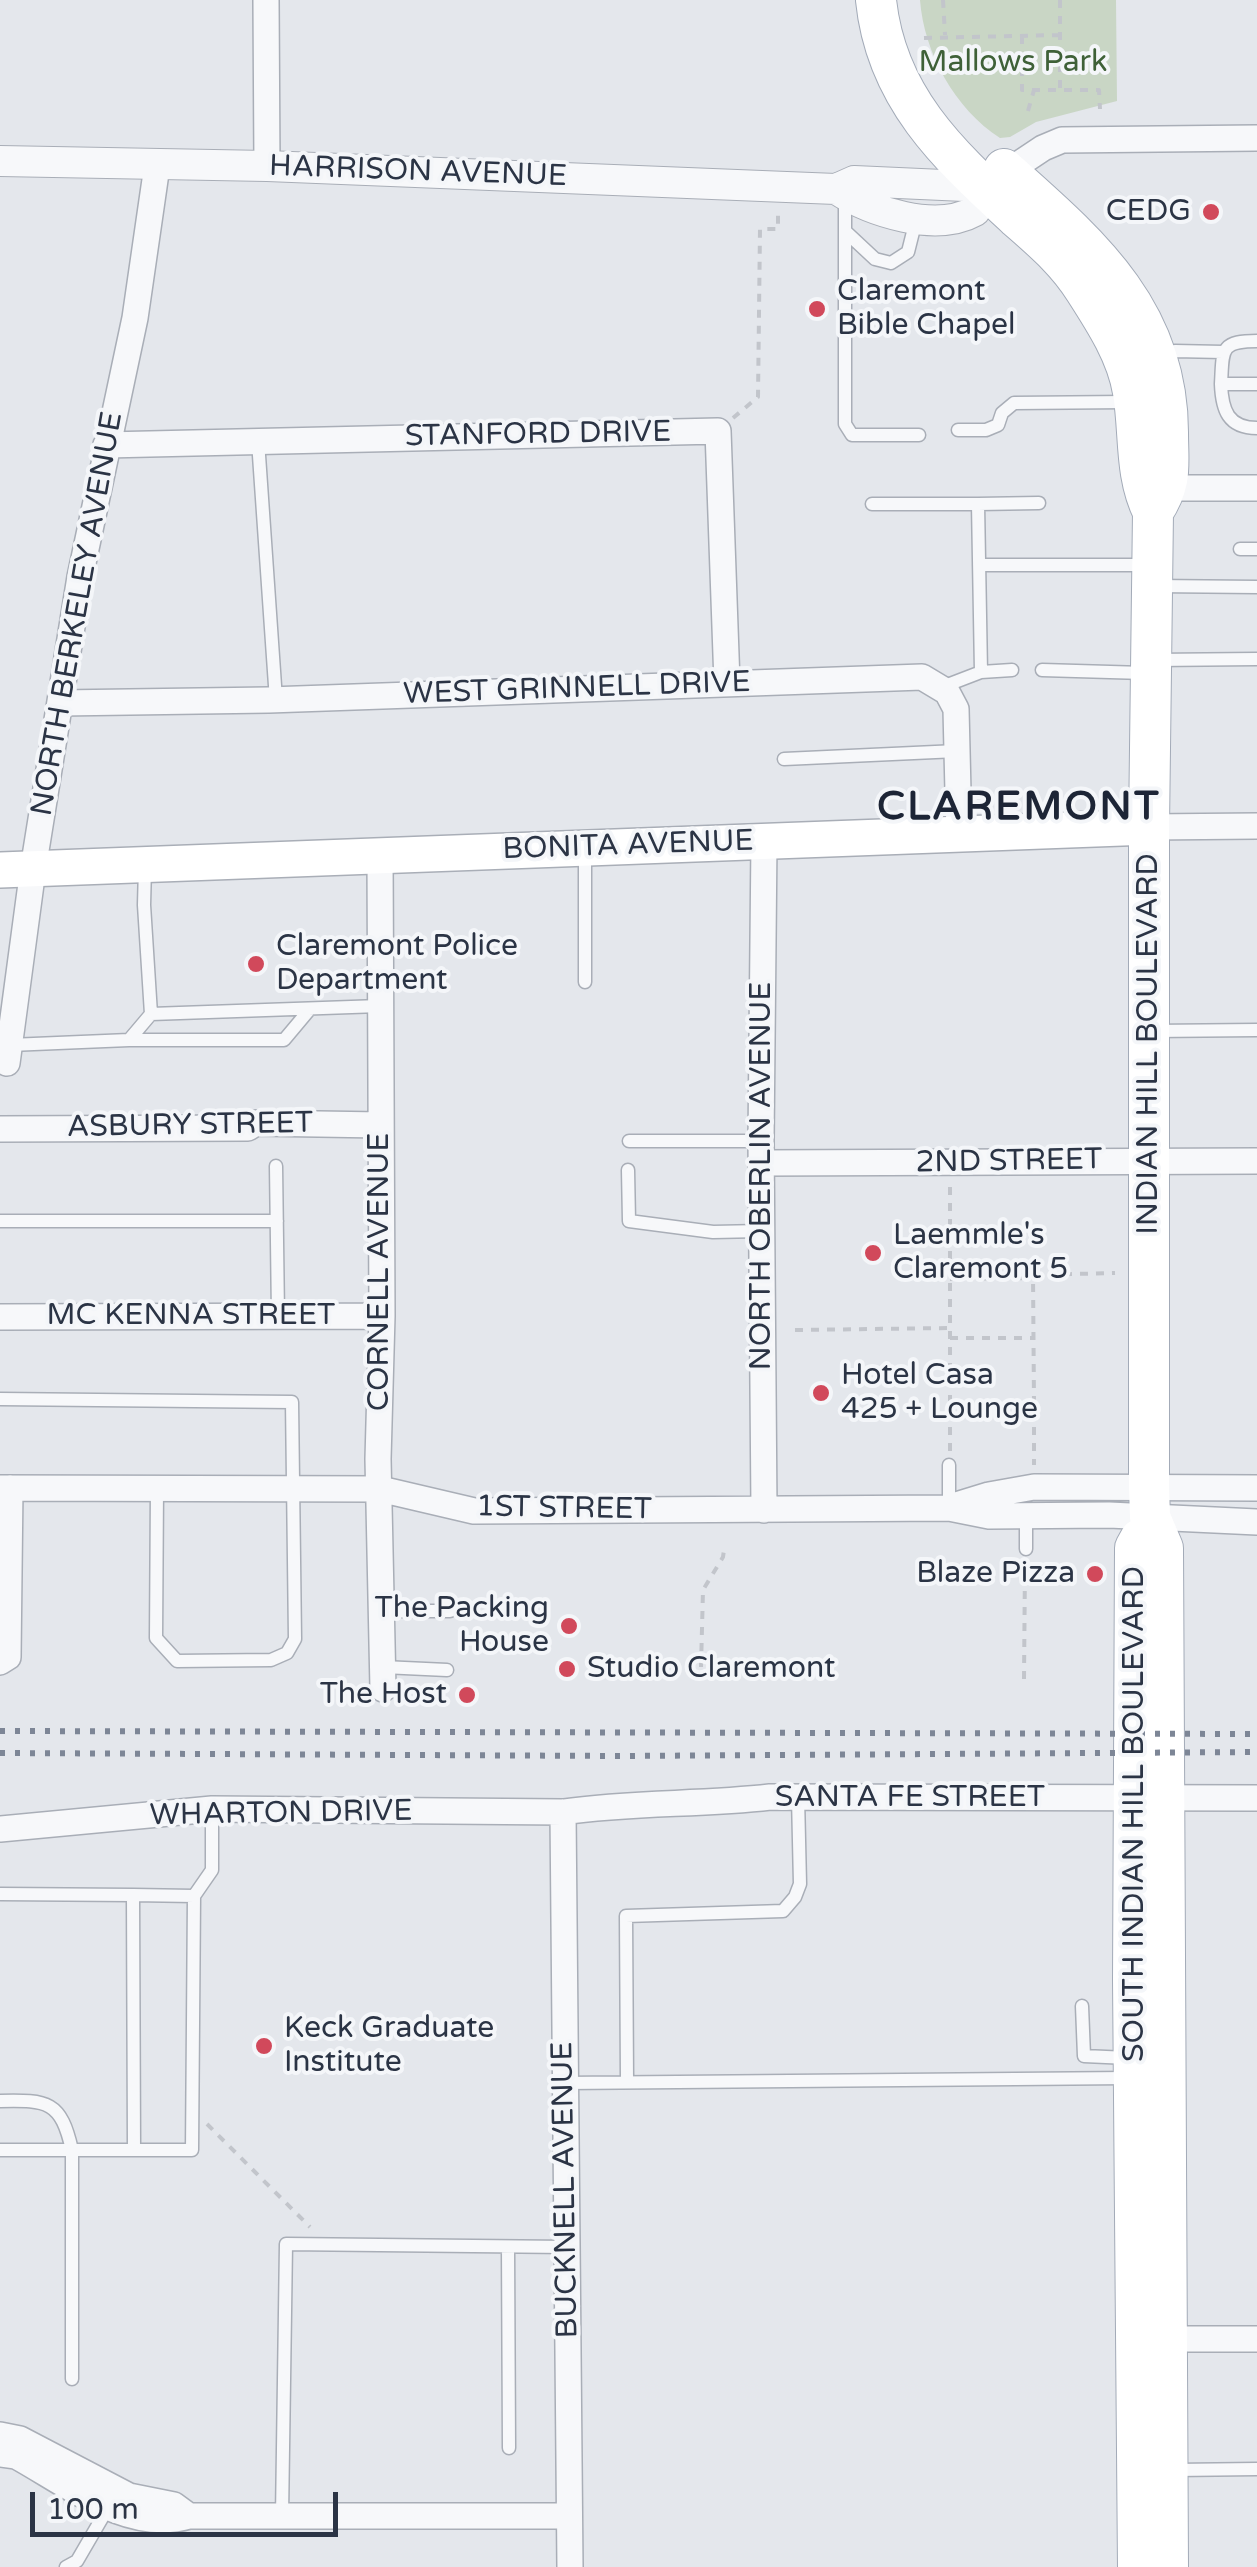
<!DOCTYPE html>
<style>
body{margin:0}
#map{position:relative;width:1257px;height:2567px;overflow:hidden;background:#e4e7ec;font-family:"Varela Round",sans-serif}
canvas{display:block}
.scale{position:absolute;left:30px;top:2492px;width:308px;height:45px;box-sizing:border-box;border:5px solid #2b3445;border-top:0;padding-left:12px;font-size:30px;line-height:35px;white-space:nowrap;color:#2b3445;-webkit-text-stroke:8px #f4f6f9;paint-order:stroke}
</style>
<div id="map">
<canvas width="1257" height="2567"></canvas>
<div class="scale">100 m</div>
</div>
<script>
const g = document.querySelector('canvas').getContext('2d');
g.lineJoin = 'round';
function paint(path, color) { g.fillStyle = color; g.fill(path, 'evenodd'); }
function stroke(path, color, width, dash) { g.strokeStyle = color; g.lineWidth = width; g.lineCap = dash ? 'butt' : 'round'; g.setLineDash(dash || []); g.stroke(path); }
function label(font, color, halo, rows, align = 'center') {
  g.font = font + ' "Varela Round",sans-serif'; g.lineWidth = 8; g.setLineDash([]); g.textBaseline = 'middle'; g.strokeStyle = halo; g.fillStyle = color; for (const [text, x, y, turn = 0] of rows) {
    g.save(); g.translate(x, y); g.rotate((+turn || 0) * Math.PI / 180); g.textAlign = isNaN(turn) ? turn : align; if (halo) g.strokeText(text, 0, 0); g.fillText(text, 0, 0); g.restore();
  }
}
paint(new Path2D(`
 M920,0h196l1,101 -81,21 -26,15 -10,1c-45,-29 -76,-85 -80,-138z`), '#c9d6c5');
const service = new Path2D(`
 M845,198v226l7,11h67
 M845,231l30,28 16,4 17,-11 8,-32
 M1159,356l16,-5 48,1
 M1221,384c2,-33 -2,-43 36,-43
 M1257,384h-36c1,26 7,44 36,44
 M958,430h28l12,-5 4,-12 12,-10 113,-1
 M258,441l18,259
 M872,504h106l3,168
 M978,504l61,-1
 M1240,549h17
 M979,565h168
 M1155,586l102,1
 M1154,660l103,-1
 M1042,670l102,3
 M942,687l39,-15 31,-2
 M784,759l173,-8
 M585,850v132
 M145,867l-1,38 7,109
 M1152,1031l105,-1
 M129,1040h155l26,-31
 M10,1045l119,-5 22,-26 229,-8
 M629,1141h132
 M276,1166l2,150
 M628,1170l1,51 84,11 48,-1
 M0,1221h277
 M0,1399l292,3 3,237 -8,14 -16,7 -94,1 -21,-23 1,-150
 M949,1465v43
 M1026,1516v33
 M383,1611h67
 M383,1667l64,3
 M0,1894l133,1
 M1082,2006l2,50 44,2
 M627,2081l-1,-165 157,-5 12,-14 5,-13 -2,-87
 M565,2083l563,-5
 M0,2101c48,-1 61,0 72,49v229
 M0,2150h192l2,-254 18,-26v-61
 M134,2150l-1,-255 61,1
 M508,2247l1,201
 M1175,2470l82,-1
 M282,2516l4,-272 281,3
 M66,2567l11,-6 32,-55`);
const minor = new Path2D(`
 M266,0l1,166
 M1007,172l36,-24 19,-8 195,-2
 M106,445l612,-14 9,252
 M1152,488h105
 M60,703l209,-3 653,-23 25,15 9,17 3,125
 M1149,827l108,-1
 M380,855l2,461 -4,143 5,230
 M7,1063l26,-194 47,-292 55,-259 22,-152
 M0,1129l248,-1 8,-5 125,2
 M762,1163l495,-2
 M0,1317l382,-1
 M0,1488l380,1 94,22 475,-3 40,8 120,-1 148,7
 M950,1507l39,-12 45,-8 223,1
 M764,1510l-3,-369 3,-300
 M0,1662l8,-5 2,-169
 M563,1812l7,755
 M0,1829l212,-20 351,3c69,-10 138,-7 207,-15l487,1
 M1152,2339h105
 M0,2435l20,4 109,57 45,9 15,11
 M0,2454l16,2c51,28 113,78 173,60h380`);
const tertiary = new Path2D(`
 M0,161l267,5 569,23 18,-8 133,6
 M836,189c35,23 100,44 139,22l12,-24 13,-11`);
const secondary = new Path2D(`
 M0,870l1149,-43`);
const primary = new Path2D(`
 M876,0c10,98 73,155 141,218 26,23 49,42 68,72 20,31 42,65 48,102 7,41 1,82 20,120l-4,315v660l1,30 13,31 5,1019
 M1004,169c83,74 164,141 164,263 0,35 5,49 -15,80
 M1138,2567l-5,-588 2,-431 5,-9`);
stroke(service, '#a9aeb7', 15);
stroke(minor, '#a9aeb7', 28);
stroke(tertiary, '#a9aeb7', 32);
stroke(secondary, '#a9aeb7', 38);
stroke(primary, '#a3abb8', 42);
stroke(new Path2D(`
 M943,0l2,35
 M1060,0v90
 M1022,36v54h77l1,19
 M924,38l136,-3
 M1028,111l6,-21
 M733,418l25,-21 2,-168h18v-18
 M950,1279l83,-1
 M795,1330l155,-2
 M950,1338h84
 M1034,1404l-1,-129 82,-2
 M1034,1411v54
 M950,1451v-265
 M701,1667l2,-77 20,-33 1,-7
 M1024,1679l1,-115
 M207,2124l103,103`), '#c2c5cb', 4, [8, 8]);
stroke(service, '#f7f8fa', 12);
stroke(minor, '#f7f8fa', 25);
stroke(tertiary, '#f7f8fa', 30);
stroke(secondary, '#fff', 35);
stroke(primary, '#fff', 40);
stroke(new Path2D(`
 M0,1731l1257,3
 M0,1753l618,3 639,-4`), '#7d8696', 6, [5, 10]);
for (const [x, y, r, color] of [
 [1211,212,10,"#d1495b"],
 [817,309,10,"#d1495b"],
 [256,964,10,"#d1495b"],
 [873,1253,10,"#d1495b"],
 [821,1393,10,"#d1495b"],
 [1095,1574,10,"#d1495b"],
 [569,1626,10,"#d1495b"],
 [567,1669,10,"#d1495b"],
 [467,1695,10,"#d1495b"],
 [264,2046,10,"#d1495b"]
]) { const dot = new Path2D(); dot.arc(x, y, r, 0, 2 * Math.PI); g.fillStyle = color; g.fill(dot); stroke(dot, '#f4f6f9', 4); }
label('30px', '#3f6138', '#f4f6f9', [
 ["Mallows Park",1013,63]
]);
label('30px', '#2b3445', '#f4f6f9', [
 ["HARRISON AVENUE",418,172,2],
 ["STANFORD DRIVE",538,435,-1],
 ["NORTH BERKELEY AVENUE",78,614,-80],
 ["WEST GRINNELL DRIVE",577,689,-2],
 ["BONITA AVENUE",628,846,-2],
 ["INDIAN HILL BOULEVARD",1149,1044,-90],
 ["ASBURY STREET",190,1126,-1],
 ["2ND STREET",1009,1162,-1],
 ["NORTH OBERLIN AVENUE",762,1176,-90],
 ["CORNELL AVENUE",380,1272,-90],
 ["MC KENNA STREET",191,1316],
 ["1ST STREET",564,1509,1],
 ["SANTA FE STREET",910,1798],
 ["WHARTON DRIVE",281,1814,-1],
 ["SOUTH INDIAN HILL BOULEVARD",1135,1814,-90],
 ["BUCKNELL AVENUE",566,2190,-91]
]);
label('30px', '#2b3445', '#f4f6f9', [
 ["CEDG",1191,212,"right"],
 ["Claremont",837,292],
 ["Bible Chapel",837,326],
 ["Claremont Police",276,947],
 ["Department",276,981],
 ["Laemmle's",893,1236],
 ["Claremont 5",893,1270],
 ["Hotel Casa",841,1376],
 ["425 + Lounge",841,1410],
 ["Blaze Pizza",1075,1574,"right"],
 ["The Packing",549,1609,"right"],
 ["House",549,1643,"right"],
 ["Studio Claremont",587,1669],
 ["The Host",447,1695,"right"],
 ["Keck Graduate",284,2029],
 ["Institute",284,2063]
], 'left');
g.letterSpacing = '2.5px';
label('bold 40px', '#1d2536', '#f4f6f9', [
 ["CLAREMONT",1019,808]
]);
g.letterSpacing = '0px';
</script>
